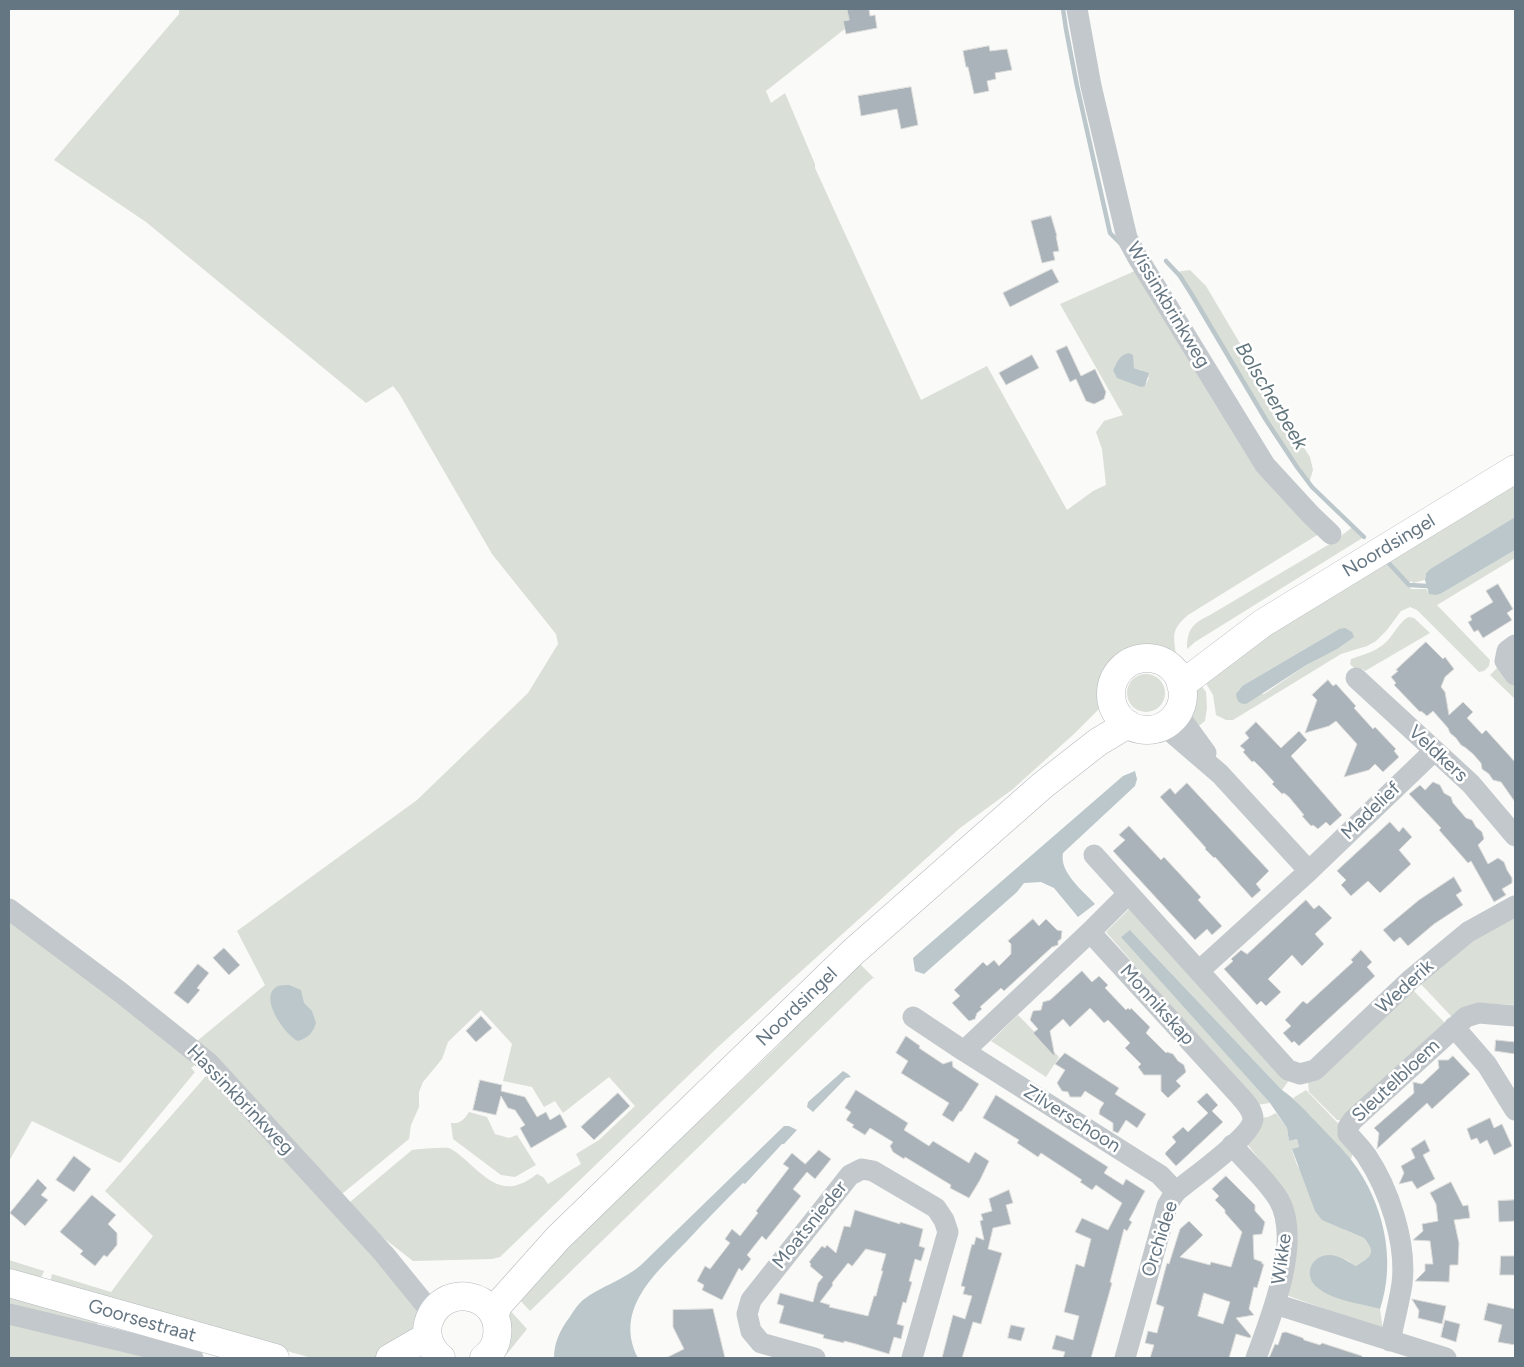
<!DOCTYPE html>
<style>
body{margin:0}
#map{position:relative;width:1524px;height:1367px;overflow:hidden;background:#fafaf8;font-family:Figtree,sans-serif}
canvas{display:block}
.frame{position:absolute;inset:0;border:10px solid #657683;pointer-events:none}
</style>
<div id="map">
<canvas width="1524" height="1367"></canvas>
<div class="frame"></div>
</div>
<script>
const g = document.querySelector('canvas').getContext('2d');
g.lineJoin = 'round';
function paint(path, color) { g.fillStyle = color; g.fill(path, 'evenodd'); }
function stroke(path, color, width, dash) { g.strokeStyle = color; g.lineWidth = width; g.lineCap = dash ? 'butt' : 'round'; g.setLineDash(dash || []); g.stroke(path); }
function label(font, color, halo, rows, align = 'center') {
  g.font = font + ' Figtree,sans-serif'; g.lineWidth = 5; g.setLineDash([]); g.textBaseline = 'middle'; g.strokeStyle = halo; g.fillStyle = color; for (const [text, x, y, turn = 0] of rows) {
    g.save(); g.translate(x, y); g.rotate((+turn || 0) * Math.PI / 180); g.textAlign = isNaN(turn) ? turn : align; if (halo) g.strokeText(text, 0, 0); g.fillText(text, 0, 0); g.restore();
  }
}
paint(new Path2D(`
 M179,9h691l-104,82 5,12 14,-10 30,71v4l106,232 66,-34 80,144 26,-19 13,-6 -4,-36 -6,-17 8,-11 19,-6 -63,-111 77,-34 185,262 -134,83c-16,14 -15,19 -12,39l-11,-2 -19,-1 -25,7 -9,11 -13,40 -24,24 -62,56 -53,39 -172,155 -71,65 -217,209 -8,2 -79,2 -69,-54 68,-57c5,-1 32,-3 37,-2 22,11 43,48 71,36 6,-2 12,-6 17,-10l6,3 5,7 33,-20 -5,-10 23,-14 36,-34 -26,-29 -46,36 -8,-12 -11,6 -12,-20 -29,-6 9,-37 -31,-34 -33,32 -6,17 -19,23 -4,10v15l-8,18 -2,14 -72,59 -140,-157 68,-56 -28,-54 180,-131 111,-107 30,-49 -2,-10 -64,-80 -92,-159 -7,-9 -27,17 -220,-181 -92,-62 125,-146zM1118,362l15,4 1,2 7,2 8,8 -4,8 -32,-16z
 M1190,270l16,16 74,125 30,46 3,13 -4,13 -43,-63 -74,-125 -16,-23z
 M1515,476v41l-85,52 -4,4 -1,7 -12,3 -2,-2 -3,3 3,5h15l3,4h13l73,-43v8l-78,47 53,55 -1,6 -5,5 -5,1 -62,-62 -7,-3 -9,4 -14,19 -11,11 -9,5 -26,8 -108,66h-7l-10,-5 -3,-20 -12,-20zM1339,629l-31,35 -44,30 -26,-3 4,-5z
 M1354,526l10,11 -169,105 -8,7c0,-20 6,-26 23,-34l123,-73z
 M1409,617l5,1 16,15 -65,38 -3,-2 -4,3 -8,-8 1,-5c12,-4 23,-7 33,-15 9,-7 16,-24 25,-27z
 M1497,668l18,14v17l-25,-24z
 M1127 693a19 19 0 1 1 38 0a19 19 0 1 1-38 0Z
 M1197,680l9,12 1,16 -2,13 -10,8c-7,-17 -8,-33 2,-49z
 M1132,906l161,169 -11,15 -151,-159 -9,5 148,167 -13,2 -151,-173z
 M1515,915v90l-39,-2 -24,14 -35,-37 65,-56z
 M9,916l186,149 -4,3 4,4 -75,91 -88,-42 -23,40z
 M859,963l16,16 -2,-1 -7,6 -336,327 -14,-15 262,-250 27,-30z
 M1410,987l35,36 -103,97h-5l-28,-28 -1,-9z
 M1018,1015l41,42 -13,20 -55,-36z
 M206,1076l3,2 198,213 16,26 -6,14 -39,27h-66l-259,-71 -3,-4 2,-9 59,18 42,-56 -48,-45z
 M1306,1090l49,51 -4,19 -58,-62z
 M469,1112l18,5 8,17 14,4 8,-3 19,30 -21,12 -14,-2 -48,-36 -2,-16c9,1 13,-3 18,-11z
 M1276,1113l11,15 2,13 8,-2 2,8 -7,3 5,15 48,65 19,8 5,6 3,6 -1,5 -3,4 -12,7 -11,-7 -15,36 50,14 3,21 -97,-35 -18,-125 -25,-31 17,-21 8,-1z
 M9,1260l35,11 -3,7 -32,-5z
 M9,1291l93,25 -6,10 -87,-20z
 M507,1307l20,22 -21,26 -4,-23z
 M9,1318l160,40h-160z`), '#dadfd7');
paint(new Path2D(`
 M1129,353l4,2 1,13 15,5 -4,13 -4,1 -24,-9 -4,-8c5,-9 6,-15 16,-17z
 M1515,517v33l-73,43 -6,2 -7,-1 -4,-14 1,-7 4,-4z
 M1345,628l7,4 2,5 -17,12 -29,15 -62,40c-7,0 -9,-3 -10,-10l6,-8 97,-57z
 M1135,771l2,8 -2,7 -72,67c-4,19 20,38 32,51l-17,13 -24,-29 -13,-6 -17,1 -7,9 -93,82 -9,-3 -2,-13 210,-182z
 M1130,930l152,160c15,10 26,24 39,37 10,11 22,22 31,34 31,41 45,98 28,148 -20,-6 -46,-8 -62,-21 -15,-11 -8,-32 10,-33 11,0 19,6 28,11 15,-9 21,-13 8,-28l-42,-18 -7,-9 -23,-62 7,-2 -2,-8 -8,2 -2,-13 -17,-25 -149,-166z
 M289,985l12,5 3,13 8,8 4,12c-3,10 -8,15 -18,18 -13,-6 -41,-45 -20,-55 3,-1 8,-1 11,-1z
 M843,1071l5,3 3,3 -5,1 -33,34 -6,-5 1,-5z
 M784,1126h5l8,4 -13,14h-2l-37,40 -2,-1c-19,19 -38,38 -56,58 -31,32 -74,68 -49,117h-84c0,-15 6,-28 15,-40 4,-6 9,-14 14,-18 18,-14 41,-20 58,-35z`), '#bbc7cb');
stroke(new Path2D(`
 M1063,9l3,20 11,57 33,147 10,10
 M1166,261l14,15 12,19 74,125 31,47 15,20 52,50
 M1385,559l24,26 18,1`), '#bbc7cb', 4.5);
const building = new Path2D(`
 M847,9h22l1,7 5,-1 2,13 -31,6 -3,-13 6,-1z
 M989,46l1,5 17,-2 5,21 -17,3 1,6 -9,2 2,10 -15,3 -6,-27h-2l-3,-16z
 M911,87l7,38 -17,4 -4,-20 -36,7 -3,-20z
 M1051,216l6,20h-1l3,15 -6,1 2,8 -13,3 -11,-42z
 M1052,269l7,13 -49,25 -7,-14z
 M1067,346l14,30 14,-7 11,23 -2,7 -10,5 -8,-3 -10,-22 -6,3 -14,-31z
 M1032,355l7,13 -33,17 -7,-12z
 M1498,584l15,25 -6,4 5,7 -29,18 -5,-8 -4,2 -6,-10 4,-2 -2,-4 23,-14 -7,-11z
 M1426,642l17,17 2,-2 9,12 -9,8 -4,10 4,5 4,23 14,-13 10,10 -6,6 15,16 4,-4 29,32v40l-14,-20 -8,-2 -4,-6 -7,-5 -1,-6 -8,-9 -7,-6 -5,-3 -5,-7 -6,-5 -2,-5 -15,-17 -6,5 -6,-5 -1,1 -26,-27 2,-2 -5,-6 7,-6 -2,-1z
 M1328,680l5,6 3,-2 20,22 -2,2 19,21 2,-2 21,22 -2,2 5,6 -16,15 -8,-8 -6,6 -25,7 13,-33 -21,-23 -7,5 -24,7 12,-33 -5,-5z
 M1256,722l25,26 18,-17 8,9 -16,16 51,59 -12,11 -4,-4 -8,7 -5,-4 -2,1 -9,-10 2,-1 -15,-18 -5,-4 -2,1 -10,-10 2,-2 -12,-13 -8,-8 -2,1 -9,-10 2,-2 -5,-4 9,-8 -4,-5z
 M1433,782l7,3 4,8 7,4 2,6 13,15 6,2 4,7 6,5 2,7 -6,6 10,19 10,-6 6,4 3,8 5,8v5l-10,6 4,6 -12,7 -23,-41 -3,2 -29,-33 2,-2 -32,-34 11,-9 5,5z
 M1187,783l82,88 -13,13 5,6 -9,8 -37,-41 -1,1 -9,-9 1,-1 -46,-51 10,-9 5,6z
 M1390,822l9,10 4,-5 9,10 -13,13 12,14 -31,29 -12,-12 -17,15 -10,-11 5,-5 -9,-9z
 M1129,826l32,34 3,-3 37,40 -3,3 24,26 -10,9 -5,-6 -12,11 -82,-89 12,-11 -6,-5z
 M1454,877l8,14 -6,4 7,10 -29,19 -26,22 -8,-9 -6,5 -11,-12 36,-30z
 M1306,900l8,9 5,-4 13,13 -17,16 9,10 -22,22 -10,-11 -24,24 13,13 -15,14 -5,-5 -4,4 -33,-36 9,-8 -2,-2 10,-9 6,4z
 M1033,919l6,7 7,-7 11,11 5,1 -1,8 -3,2v4l-6,2 -48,44 -3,-3 -21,19 2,2 -5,4 -2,6 -6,2 -17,-18 8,-7 -6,-6 29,-28 4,4 7,-6 5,6 12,-12v-10l-3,-3z
 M224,948l16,17 -11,10 -16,-17z
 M1361,950l11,12 -5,5 8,9 -76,70 -5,-5 -2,2 -9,-10 8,-7 -6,-6 18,-19 4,3 46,-42 -2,-2z
 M198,964l11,9 -12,15 3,2 -12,14 -14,-11z
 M1082,971l10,11 7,-6 9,9 -3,3 21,22 2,-2 2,2 1,-2 19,19 -4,6 20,20 1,-1 6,2 5,7 6,4 2,7 -10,9 5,5 -13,12 -7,-7v-16h-17l-6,-8 3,-3 -16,-16 5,-5 -22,-23 -4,3 -14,-15 -20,19 -7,-8 -13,12 5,26 -22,-24 5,-4 -8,-9 3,-9 8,-1 2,-8 7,-2z
 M481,1016l11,12 -16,14 -10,-11z
 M906,1036l14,10 -1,2 24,16 9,-3 1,6 26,17 -18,28 -1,-1 -7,11 -11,-7 7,-12 -48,-30 7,-12 -12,-8z
 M1496,1040l19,2v12l-20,-3z
 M1065,1053l54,35 -4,6 31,20 -9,14 -11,-8 -8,13 -5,-2v-8l-14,-9 1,-5 4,-6 -19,-12 -4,6h-11l-2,-5 -6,-1 -5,-8 8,-13 -10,-6z
 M1453,1056l17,18 -38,35 -5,-6 -50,46 2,-16 -5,-5 40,-35 -1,-11 9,2 17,-16 -1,-8h10z
 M480,1080l22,5 -1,6 24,6 12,20 9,-5 4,8 10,-6 7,13 -36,21 -11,-20 5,-3 -10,-15 -7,-2 -7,-12 -5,19 -23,-5z
 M856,1090l52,33 -4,7 25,16 4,-5 36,22 6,-11 14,9 -9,19 -11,18 -19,-10 1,-3 -46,-28 -1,2 -11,-7 -3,-6 3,-4 -23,-14 -5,7 -13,-8 2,-2 -8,-5 5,-8 -6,-4z
 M618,1093l12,13 -36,34 -13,-13z
 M1207,1093l11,12 -6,6 11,11 -47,44 -11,-12 1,-2 10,-10 -4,-5 11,-10 5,5 20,-19 -11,-11z
 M996,1095l112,72 -4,6 19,12 3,-6 19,12 -16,29 3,2 -5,9 -3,-2 -14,53 2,1 -21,75h-28l2,-6 -13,-3 4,-14 17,5 6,-24 -15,-4 12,-48 8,3 7,-28 -16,-7 7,-14 26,12 14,-27 -26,-18 -4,5 -12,-8 2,-2 -41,-27 -3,4 -21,-14 2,-3 -36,-22z
 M1490,1118l4,10 8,-4 10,22 -18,9 -7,-15 -7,4 -3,-6 -6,2 -4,-11z
 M1425,1140l5,11 -7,4 12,24 -18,10 -5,-8 -13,3 5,-11 -3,-7 14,-8 -4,-9z
 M819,1150l12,9 -16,20 -8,-7 -14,17 8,7 -35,44 -4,-4 -15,19 4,4 -9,12 -3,-3 -17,32 -20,-10 2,-5 -7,-4 8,-15 5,3 20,-26 -5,-4 7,-10 8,7 18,-23 -2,-2 33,-43 -6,-4 9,-11 13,11z
 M74,1156l17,13 -17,23 -18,-12z
 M1226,1176l29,29v6l10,11 -3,12 -9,1 1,24 8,3v2h2l-7,24 -3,-1 -5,22 5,6 -18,3 15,18 -1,2 -14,-4 -7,24h-79l4,-13 -9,-2 3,-12 9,2 7,-26 -8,-3 11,-41 2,1 11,-35 9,-8 14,14 -23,22 30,8 1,-3 20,5 11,-35 -17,-19v-3l-10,-10 4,-4 -7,-7zM1204,1293l26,9 -7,22 -25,-8z
 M38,1179l9,9 -6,7 7,5 -23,26 -15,-13z
 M1451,1182l12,24 5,-1 2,13 -16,2 5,23 -1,22h-8l-1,17 -34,-1 10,-10v-7h8l-3,-23 -17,-1 10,-9 -1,-7 16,-3 -2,-17 -6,-11z
 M1009,1190l4,13 -7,2 5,19 -18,4 -5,21 14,4 -21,71 -8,-2 -11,36h-20l11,-43 12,4 7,-23 -9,-2 2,-7 -4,-1 11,-42 2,1 2,-8 8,3 -4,-19 3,-1 -2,-6 11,-3 -3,-12z
 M92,1195l24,20 -8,9 9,9v12l-10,12 -3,-2 -9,11 -15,-12 3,-3 -23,-19z
 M1515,1200v21l-16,1 -1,-21z
 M855,1210l45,14v-2l23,7 -4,17 6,2 -4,13 -6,-2 -6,22 3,1 -6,21 -3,-1 -6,22 7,2 -3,13 -7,-2 -5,17 -33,-10 -12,-3v2l-21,-5 1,-3 -45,-12 5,-17 -7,-2 3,-11 33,9 5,-19 5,-6 -13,-11 1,-2 -2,-2 13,-16 3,2 2,-3 9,8 8,-27 6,1zM866,1249l20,5 -5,17h2l-4,13 -3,12h-2l-6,20 -39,-9 1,-2 -10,-3 13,-17 -1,-2 16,-20 4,3z
 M1501,1256h14v19h-15z
 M1412,1299l34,7 -4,18 -24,-6 1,-7z
 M1488,1303l27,6v36l-17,-3 4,-17 -18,-5z
 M713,1309l12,49h-59l18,-9 -11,-22v-17z
 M1445,1320l15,4 -4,18 -15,-5z
 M1011,1325l14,3 -4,13 -13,-3z
 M1286,1332l17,6 1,2 16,5 2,-2 40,13v2h-93l6,-14 3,1 4,-12z`);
paint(building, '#aab3b9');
stroke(building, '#dcdcda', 1);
const major = new Path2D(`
 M1111 694a36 36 0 1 1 72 0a36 36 0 1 1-72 0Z
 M1181,685l82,-62 252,-154
 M9,1283l266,75
 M494,1315l5,-11 59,-66 294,-285 191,-168 55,-43 30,-18
 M390,1358l38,-22
 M441,1358c-10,-8 -16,-21 -13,-34 12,-44 75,-32 69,12 -1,9 -6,17 -13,22`);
stroke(major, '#b5babe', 29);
stroke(new Path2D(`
 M1077,9l14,77 36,152 11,20 127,207 46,50 20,19
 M1515,645l-8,6 -2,10 10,14
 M1356,678l115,106 44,52
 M1177,713l29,40
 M1163,725l57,49 89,97
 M1094,855l194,215 12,4 15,-4 95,-90 58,-48 47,-26
 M9,909l111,83 89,71 175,191 48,59
 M1200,970l109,-99 125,-120
 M913,1017l51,34 196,124 16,17
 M1454,1027l33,38 28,45
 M964,1051l126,-119
 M1232,1145c15,18 35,35 47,55 23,41 -8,117 -23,158
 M1275,1304l171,54
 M9,1314l184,44
 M1390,1341c4,-19 9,-38 12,-57 5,-41 -13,-95 -36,-129 -5,-7 -12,-14 -18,-21v-7l5,-7 113,-103 13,-4 36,3
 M815,1358l-54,-15 -10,-12 -4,-17 4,-14 99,-125 12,-6 11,2 63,37 8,12 4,12 -36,126
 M1125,1358l42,-152c3,-5 6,-12 11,-16 14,-12 74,-54 75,-71 0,-10 -10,-19 -16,-26l-147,-161 38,-38`), '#c3c8cc', 21);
stroke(major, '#fff', 28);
label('19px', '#657683', '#fff', [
 ["Wissinkbrinkweg",1168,305,59],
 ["Noordsingel",1389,546,-31],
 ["Veldkers",1438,754,43],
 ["Madelief",1371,811,-44],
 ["Wederik",1405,987,-42],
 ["Monnikskap",1157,1005,48],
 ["Noordsingel",797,1007,-44],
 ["Sleutelbloem",1396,1081,-43],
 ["Hassinkbrinkweg",240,1100,46],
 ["Zilverschoon",1072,1119,32],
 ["Moatsnieder",810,1225,-51],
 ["Orchidee",1160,1239,-72],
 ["Wikke",1282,1259,-82],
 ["Goorsestraat",142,1321,16]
]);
label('italic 20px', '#60757c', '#fff', [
 ["Bolscherbeek",1271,396,59]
]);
</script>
